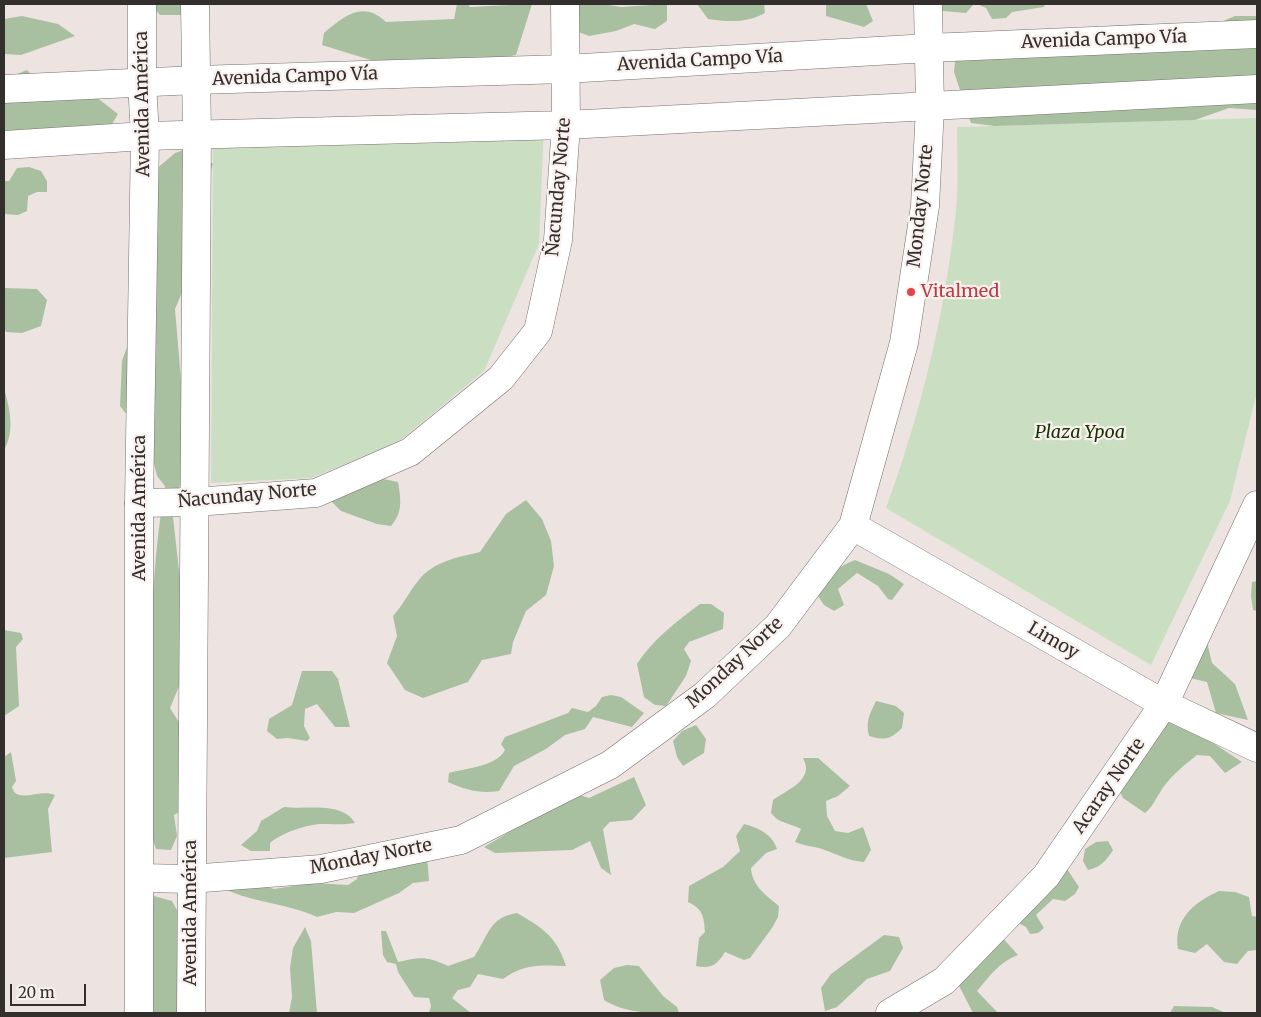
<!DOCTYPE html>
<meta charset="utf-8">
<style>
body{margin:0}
#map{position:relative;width:1261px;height:1017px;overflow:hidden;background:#ede4e1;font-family:Merriweather,serif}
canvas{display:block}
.frame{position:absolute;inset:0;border:5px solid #322f2d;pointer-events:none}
.scale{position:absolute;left:10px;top:984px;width:76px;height:22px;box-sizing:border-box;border:2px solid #322f2d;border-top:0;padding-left:6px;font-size:15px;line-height:18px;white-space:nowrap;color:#322f2d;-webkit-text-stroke:4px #faf1ee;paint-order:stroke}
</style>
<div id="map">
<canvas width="1261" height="1017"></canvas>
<div class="frame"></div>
<div class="scale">20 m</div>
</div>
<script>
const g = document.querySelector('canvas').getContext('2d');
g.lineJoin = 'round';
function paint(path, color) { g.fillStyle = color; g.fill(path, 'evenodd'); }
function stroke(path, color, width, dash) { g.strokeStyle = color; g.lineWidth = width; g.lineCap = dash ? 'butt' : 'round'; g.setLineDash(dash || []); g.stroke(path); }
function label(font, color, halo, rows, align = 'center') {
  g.font = font + ' Merriweather,serif'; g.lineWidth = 4.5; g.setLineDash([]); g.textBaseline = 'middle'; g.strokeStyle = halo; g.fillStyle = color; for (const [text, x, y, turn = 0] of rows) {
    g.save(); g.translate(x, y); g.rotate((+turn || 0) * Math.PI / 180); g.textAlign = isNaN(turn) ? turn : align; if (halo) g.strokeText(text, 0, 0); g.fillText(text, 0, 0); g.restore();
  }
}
paint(new Path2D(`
 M1257,118v274l-27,109 -79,164 -265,-157c34,-93 58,-190 69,-289 4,-30 2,-62 2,-92z
 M544,125l-5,119 -55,127 -87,72 -86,35 -100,5 2,-349z`), '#cadec2');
paint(new Path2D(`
 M150,4h50l-20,11h-20z
 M457,4h11l2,3 62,-3 -16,51 -49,9 -67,5 -78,-24 2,-12c20,-17 39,-33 62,-11l68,-3z
 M563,4h39l19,3 46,-3v17l-12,8 -21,-5 -18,7 -27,5 -13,-5z
 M697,4h67l1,9c-18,10 -36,9 -57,6z
 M826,4h40l7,17 -9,6 -38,-11z
 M931,4h43l-8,9 -23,-2z
 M977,4h68l-1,3 -32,5 -6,6 -14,1 -6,-11z
 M22,16l36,8 17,12 -54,19 -17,-1v-35z
 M1235,16h22v94l-28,-2 -34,12 -200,6 -24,-3 -17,-51 3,-31 133,-5 18,-10 34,-2 60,6z
 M27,70c27,29 24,35 64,23l27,21 -6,10 -18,10 -90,6v-48l6,-15z
 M192,147l21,17 -28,82 -1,42 -9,21 12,142 -14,66 10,89 -3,78 -10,24 16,25 5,72 -17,10 3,21 -6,14 -15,-1 -6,-17c0,-116 -4,-232 15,-346l-8,-10 -8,-33 -29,-37 2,-45 8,-23 24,-167 21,-18z
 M29,167l12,4 6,10v11h-10l-9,4 -1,15 -9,4 -14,-1v-33h5l8,-13z
 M4,288l33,1 10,11 -6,26 -19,7 -16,-1 -2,-5z
 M4,389c6,19 11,43 0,61z
 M364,475l34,7c3,18 5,30 -7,44l-14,-2 -36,-13 -12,-12z
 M526,500l16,19 9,22 3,25 -8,29 -20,16 -13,31 -2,12 -29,6 -14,22 -45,16 -18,-8 -18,-27 10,-27 -4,-20c10,-11 16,-24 25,-35 14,-19 40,-24 62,-29l26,-38z
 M855,560l34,14 15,10 -12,16 -4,-1 -10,-13 -21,-13 -19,16 6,16 -10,6 -10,-6 -6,-9c5,-20 18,-28 37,-36z
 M1257,581v30l-4,-1 -2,-14 1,-14z
 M700,604h11l13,9 -1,16 -34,13 -5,7 7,12 -5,15 -20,30 -11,-1 -11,-8 -7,-33c15,-24 40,-43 63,-60z
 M4,630l17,3 2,6 -7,8 3,59 -15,10z
 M1206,638l6,25 23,21 13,36 -32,-7 -9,-31 -17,-4z
 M302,671h30l6,8 12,48h-15l-18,-23 -12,5 -1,17 6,12 -3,3 -19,-3 -11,1 -10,-8 2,-12 23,-14z
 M611,695l10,2 23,16 -12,14 -39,-10 -8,12 -20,6 -19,14 -32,17 -15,25c-19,3 -33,-1 -51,-9l1,-9c17,-5 47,-6 56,-23l-4,-6 4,-7 63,-24 4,-5 16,4 8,-6 6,-9z
 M876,701l20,5 8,7 -2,15c-11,11 -17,13 -33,8 -4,-15 1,-22 7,-35z
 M1161,718l46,21 35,23 -17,11 -15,-17 -13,-1c-14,11 -29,23 -38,39 -5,8 -7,13 -14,19l-22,-15 -11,-21z
 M696,725l10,14 -2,14 -21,13 -6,-9 -4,-16 9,-10z
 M11,752l5,29 -4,6 2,5c10,9 27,-3 41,3l-7,14 4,43 -48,6v-101z
 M803,758h15l32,28 -12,10 -12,5 1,15 8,15 13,2 15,-6 8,23 -7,12c-16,-1 -27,-8 -42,-13 -9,-3 -18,-3 -27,-7l6,-13c-11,-6 -23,-6 -30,-16l2,-13c15,-11 42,-20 30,-42z
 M634,777l12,28 -14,15 -22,2 -7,7 8,46 -10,-7 -11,-27 -18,9 -77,3 -11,-6 49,-29 34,-27 22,7z
 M284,807c23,3 58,-6 71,16 -12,2 -19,1 -31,1 -14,-1 -43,9 -54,19v8h-19l-10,-6 16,-14 4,-10z
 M744,824c15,4 28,10 33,25l-11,4 -15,15c1,18 15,27 28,38l-1,11 -6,11 -22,30 -6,2 -19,-8c-8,13 -14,17 -29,14l3,-28 6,-6c-1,-15 -2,-23 -17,-30l1,-16 34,-19 17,-16 -4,-15z
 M1108,841l5,9c-7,11 -12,17 -25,20l-5,-9 2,-12 11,-7z
 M427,855l2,26 -16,2 -14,10 -45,20 -18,-1 -19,5c-30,-14 -70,-15 -98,-31l19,-8 36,11 39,-6 35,2 9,-6 3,-13z
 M1065,866l14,21 -4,7 -10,7 -12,-2 -17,16 8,13 -6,5 -8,1 -4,-7 -11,-6z
 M1219,891l16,1 14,5 3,19 5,1v33l-9,1 -11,13 -13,-2 -17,-18 -12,9 -17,-4c-5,-29 16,-47 41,-58z
 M154,896l18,5 14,26 -1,86h-40l3,-93z
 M517,913c26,15 40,24 49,53 -25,-1 -43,-2 -63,13l-25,-5 -8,13 -12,3 -6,8 19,15h-42l2,-7 -2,-8 -15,-1 -16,-25 -2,-8 -9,-2 -4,-7 -2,-24h5l12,31c23,-5 28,-6 50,4l26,-9c15,-22 15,-40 43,-44z
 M305,927l6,14 6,72h-28l3,-16 -2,-29 3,-20z
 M884,935l15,2 4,11 -13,23 -23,8 -30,28 -12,4 -4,-23 10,-14z
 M1000,935l18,20c-19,7 -28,21 -41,36l21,22h-25l-18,-35z
 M627,965l12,1 24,30 14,11 2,6c-26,0 -53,1 -75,-13l-4,-20 14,-12z
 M1174,1006l38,1 14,6h-56z`), '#a8c09f');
const minor = new Path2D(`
 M4,89l192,-9 369,-11 364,-21 328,-14
 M4,145l141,-9 421,-11 691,-36
 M139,503l56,-1 121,-9 94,-41 91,-74 37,-47 20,-91 8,-115 -1,-121
 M853,526l311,178 93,44
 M140,878l50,1 131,-10 140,-29 149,-75 95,-70 73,-69 75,-100 51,-183 21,-137 5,-98 -2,-104
 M890,1013l54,-32 102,-105 118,-172 93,-199`);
const secondary = new Path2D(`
 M139,1013v-510l6,-367 -3,-54v-78
 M191,1013l6,-878 -2,-131`);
stroke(minor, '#776f6c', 29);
stroke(secondary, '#776f6c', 29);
stroke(minor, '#fff', 28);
stroke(secondary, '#fff', 28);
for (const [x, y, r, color] of [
 [911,292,5,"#e0444e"]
]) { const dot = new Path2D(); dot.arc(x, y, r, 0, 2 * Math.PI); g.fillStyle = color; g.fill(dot); stroke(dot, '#faf1ee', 2); }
label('18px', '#322f2d', '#faf1ee', [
 ["Avenida Campo Vía",1104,40,-2],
 ["Avenida Campo Vía",700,61,-3],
 ["Avenida Campo Vía",295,77,-2],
 ["Avenida América",143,104,-91],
 ["Ñacunday Norte",559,187,-85],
 ["Monday Norte",921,206,-84],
 ["Ñacunday Norte",247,496,-5],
 ["Avenida América",140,508,-90],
 ["Limoy",1053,641,30],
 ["Monday Norte",735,663,-43],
 ["Acaray Norte",1109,786,-55],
 ["Monday Norte",371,857,-11],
 ["Avenida América",191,913,-90]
]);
label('18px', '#be3a42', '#faf1ee', [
 ["Vitalmed",921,292]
], 'left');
label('italic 18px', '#143303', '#faf1ee', [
 ["Plaza Ypoa",1080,433]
]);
</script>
